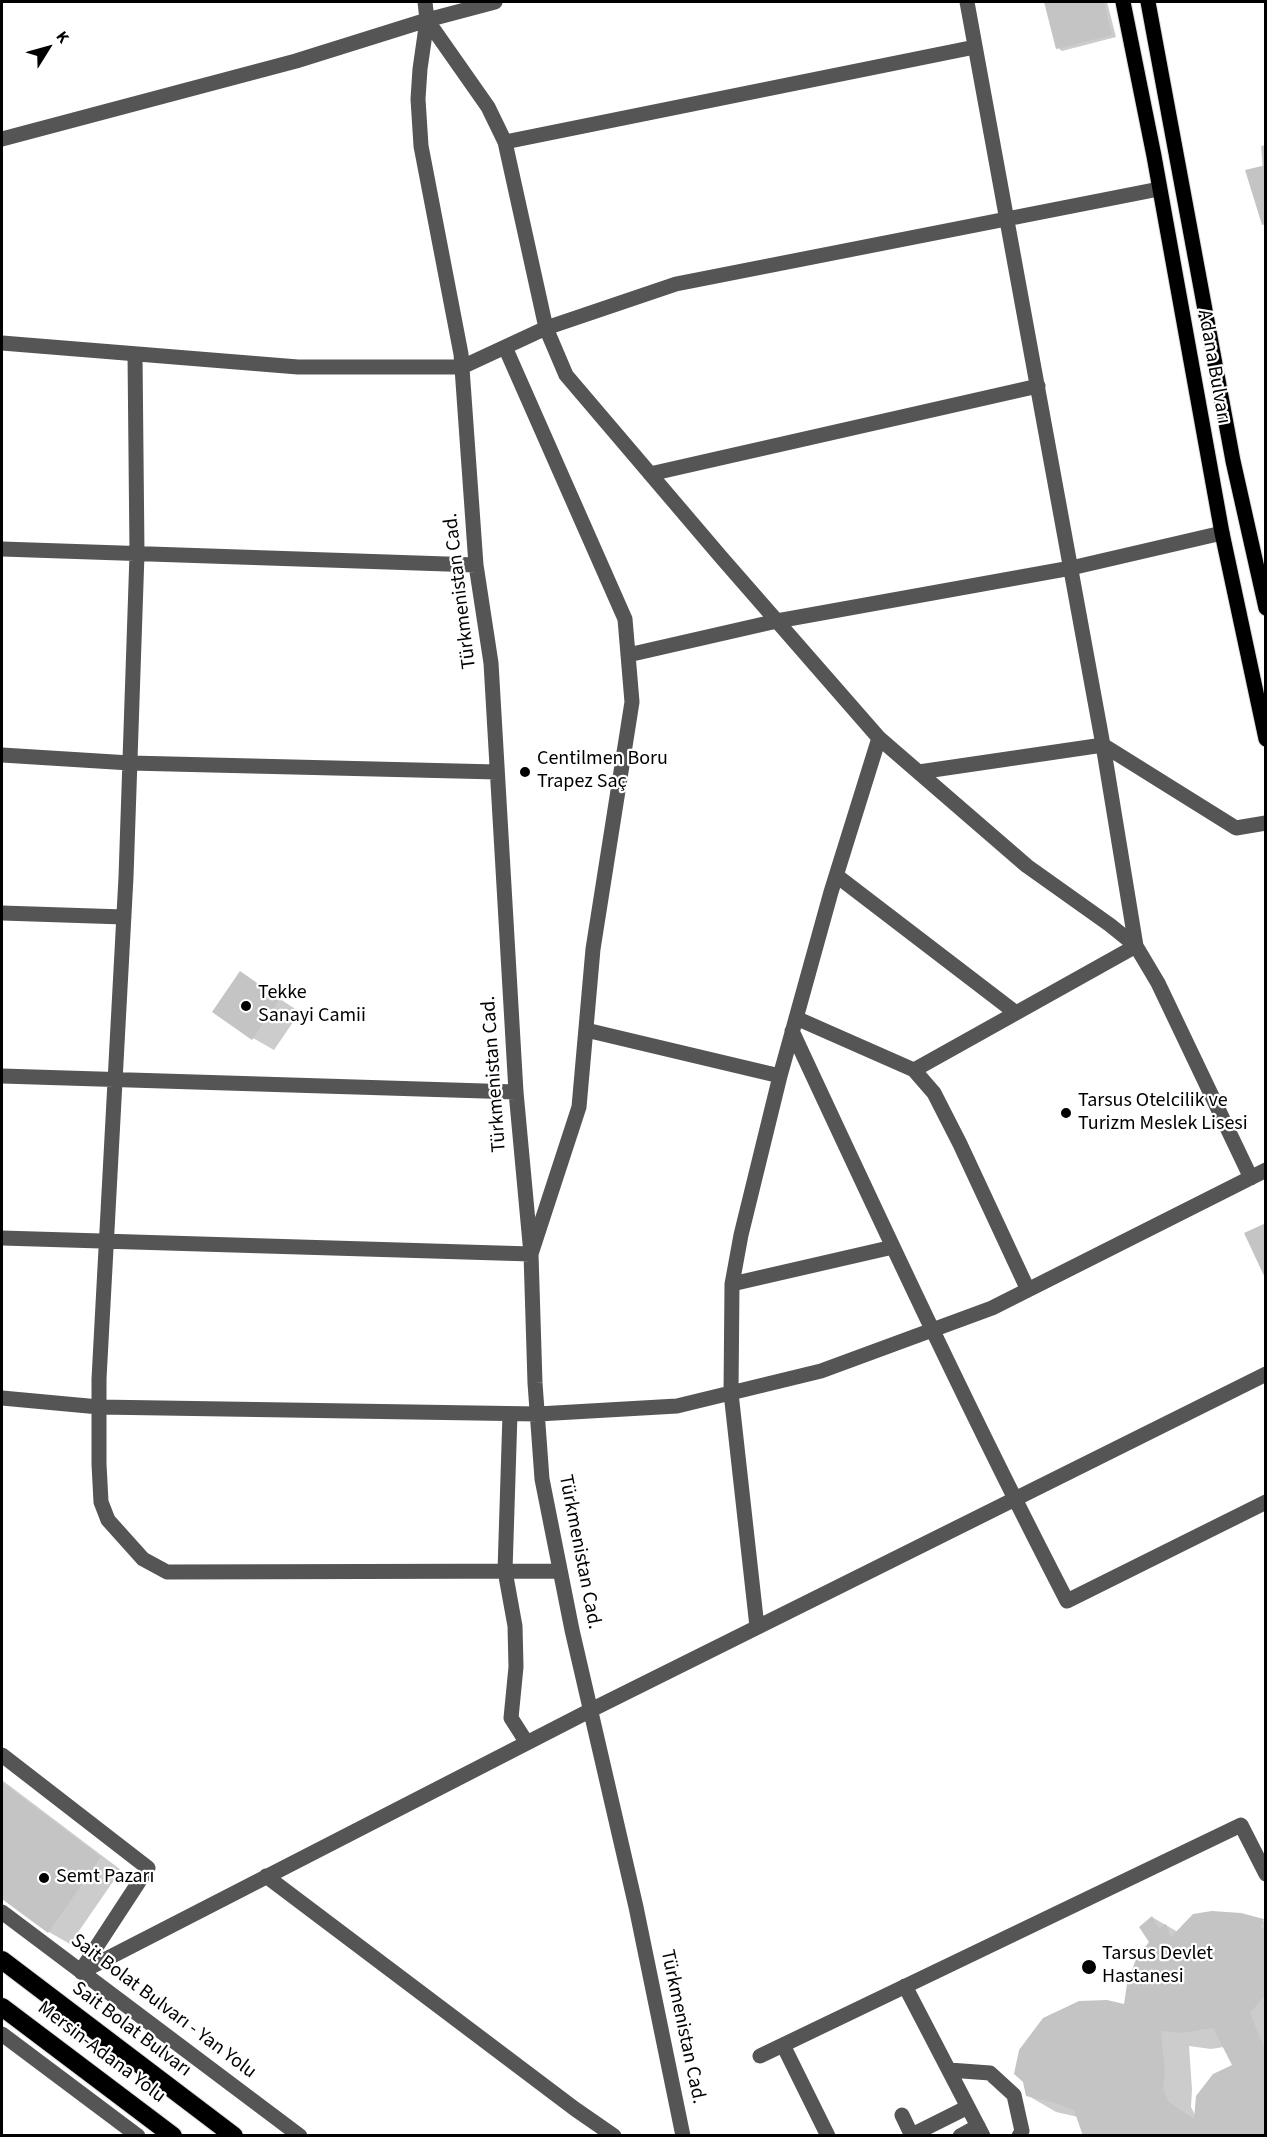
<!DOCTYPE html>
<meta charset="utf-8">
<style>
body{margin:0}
#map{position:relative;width:1267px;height:2137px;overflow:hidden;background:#fff;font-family:"Source Sans 3",sans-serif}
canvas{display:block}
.frame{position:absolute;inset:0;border:3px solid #000;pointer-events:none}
.north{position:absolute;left:18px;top:18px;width:60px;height:60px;-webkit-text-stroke:4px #fff;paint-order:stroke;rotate:53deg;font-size:16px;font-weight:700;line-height:24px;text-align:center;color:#000}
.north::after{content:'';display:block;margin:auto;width:21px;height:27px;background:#000;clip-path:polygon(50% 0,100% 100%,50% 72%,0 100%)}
</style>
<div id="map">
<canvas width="1267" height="2137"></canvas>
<div class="frame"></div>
<div class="north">K</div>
</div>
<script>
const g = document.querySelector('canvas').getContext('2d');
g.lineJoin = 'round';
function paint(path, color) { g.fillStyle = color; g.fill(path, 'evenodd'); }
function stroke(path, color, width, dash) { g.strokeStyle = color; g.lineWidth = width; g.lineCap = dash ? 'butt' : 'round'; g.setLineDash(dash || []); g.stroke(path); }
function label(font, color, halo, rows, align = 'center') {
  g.font = font + ' "Source Sans 3",sans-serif'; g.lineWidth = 4.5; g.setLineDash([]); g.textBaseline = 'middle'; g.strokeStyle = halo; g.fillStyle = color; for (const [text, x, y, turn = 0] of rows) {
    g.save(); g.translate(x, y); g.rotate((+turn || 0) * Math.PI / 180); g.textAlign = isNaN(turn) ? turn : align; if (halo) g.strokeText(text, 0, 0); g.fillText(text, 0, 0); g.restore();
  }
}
paint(new Path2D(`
 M1046,2h61l9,35 -54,14 -4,-3z
 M1266,145v66l-5,-65z
 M240,973l60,39 -26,38 -21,-12z
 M2,1780l119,90 -51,74 -21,-12 -47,-35z
 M1152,1917l26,15 85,-11 3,1v214l-188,-19 -22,-5 -29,-17 98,-89 26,-64zM1189,2046l22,3 13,-2 10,19 -38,51 -5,-10 1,-18z`), '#0003');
paint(new Path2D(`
 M1044,2h60l8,33 -56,14z
 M1266,165v59l-4,1 -17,-55z
 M240,971l40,28 -28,41 -40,-28z
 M1266,1223v57l-22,-47z
 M2,1782l99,75 -53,76 -46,-34z
 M1212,1911l29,2 23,6 -3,8 5,4v63l-16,19 16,39v84h-183l-9,-26 -15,-6 -33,-8 -3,-14 -9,-8 5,-24 24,-32 36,-17 28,-1 17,4 3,-20 9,-25 13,-17 -10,-15 13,-11 7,12 7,-4 5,13 22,-23zM1213,2028l19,37 -19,9 -17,22 -2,23 -25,-17 -6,-13 2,-17 -4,-41 21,2z`), '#c4c4c4');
const major = new Path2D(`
 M1123,2l31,154 68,377 44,206
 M1148,2l85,459 33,147`);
const highway = new Path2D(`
 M2,1960l232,176
 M2,2007l171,129`);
stroke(major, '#dbdbdb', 17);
stroke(highway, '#dbdbdb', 20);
stroke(new Path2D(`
 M425,2l2,18 -7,49 -2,30 3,47 40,208 15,211 15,98 25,429 15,162 4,129 7,96 30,151 64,277 47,229
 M427,20l61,87 17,35 41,186 20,47 155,182 158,181 148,128 83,59 26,21 22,37 93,195
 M2,139l294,-78 131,-41 68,-18
 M505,142l470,-95
 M2,343l296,24h164l84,-39 130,-44 483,-95
 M135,354l2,200 -11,323 -27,502v85l2,38 7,18 35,39 24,13 393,-1
 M650,474l388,-88
 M2,549l474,16
 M628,655l149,-34 294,-53 151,-35
 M2,755l128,8 367,9
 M919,772l184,-27 133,83 30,-5
 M837,876l179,137
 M2,913l122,4
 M796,1018l118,52 20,23 26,51 68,146
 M586,1030l194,46
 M792,1031c89,191 178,383 275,570l199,-99
 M914,1070l222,-124 -33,-201 -136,-743
 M2,1076l514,16
 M2,1238l529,16 48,-147 14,-158 39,-247 -7,-83 -120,-272
 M732,1284l161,-37
 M2,1398l97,9 439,7 139,-8 144,-35 171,-63 274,-138
 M510,1414l-5,157 10,55 1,41 -5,51 16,25
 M757,1627l-26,-234 1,-109 9,-49 39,-159 51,-184 48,-154
 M2,1755l146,113 -66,101
 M266,1876l309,233 39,27
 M2,1912l298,224
 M81,1972l510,-262 675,-336
 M905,1986l78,150
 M2,2034l136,102
 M783,2045l45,91
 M760,2056l481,-231 25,49
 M949,2070l41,3 24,22 8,36 -3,5
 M902,2115l10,21
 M910,2136l58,-29
 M960,2136l18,-10`), '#555', 15);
stroke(major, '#000', 15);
stroke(highway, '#000', 18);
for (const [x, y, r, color] of [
 [525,772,6,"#000"],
 [246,1006,6,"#000"],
 [1066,1113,6,"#000"],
 [44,1878,6,"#000"],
 [1089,1967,8,"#000"]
]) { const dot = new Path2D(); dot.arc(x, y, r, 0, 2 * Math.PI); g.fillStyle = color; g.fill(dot); stroke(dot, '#fff', 2); }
label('20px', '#000', '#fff', [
 ["Adana Bulvarı",1213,367,80],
 ["Türkmenistan Cad.",461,591,-97],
 ["Türkmenistan Cad.",495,1074,-94],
 ["Türkmenistan Cad.",579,1552,79],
 ["Sait Bolat Bulvarı - Yan Yolu",163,2007,37],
 ["Türkmenistan Cad.",682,2027,78],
 ["Sait Bolat Bulvarı",131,2030,37],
 ["Mersin-Adana Yolu",101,2053,37]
]);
label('20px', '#000', '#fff', [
 ["Centilmen Boru",537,760],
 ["Trapez Saç",537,783],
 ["Tekke",258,994],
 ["Sanayi Camii",258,1017],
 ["Tarsus Otelcilik ve",1078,1102],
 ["Turizm Meslek Lisesi",1078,1125],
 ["Semt Pazarı",56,1878],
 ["Tarsus Devlet",1102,1955],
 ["Hastanesi",1102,1978]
], 'left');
</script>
